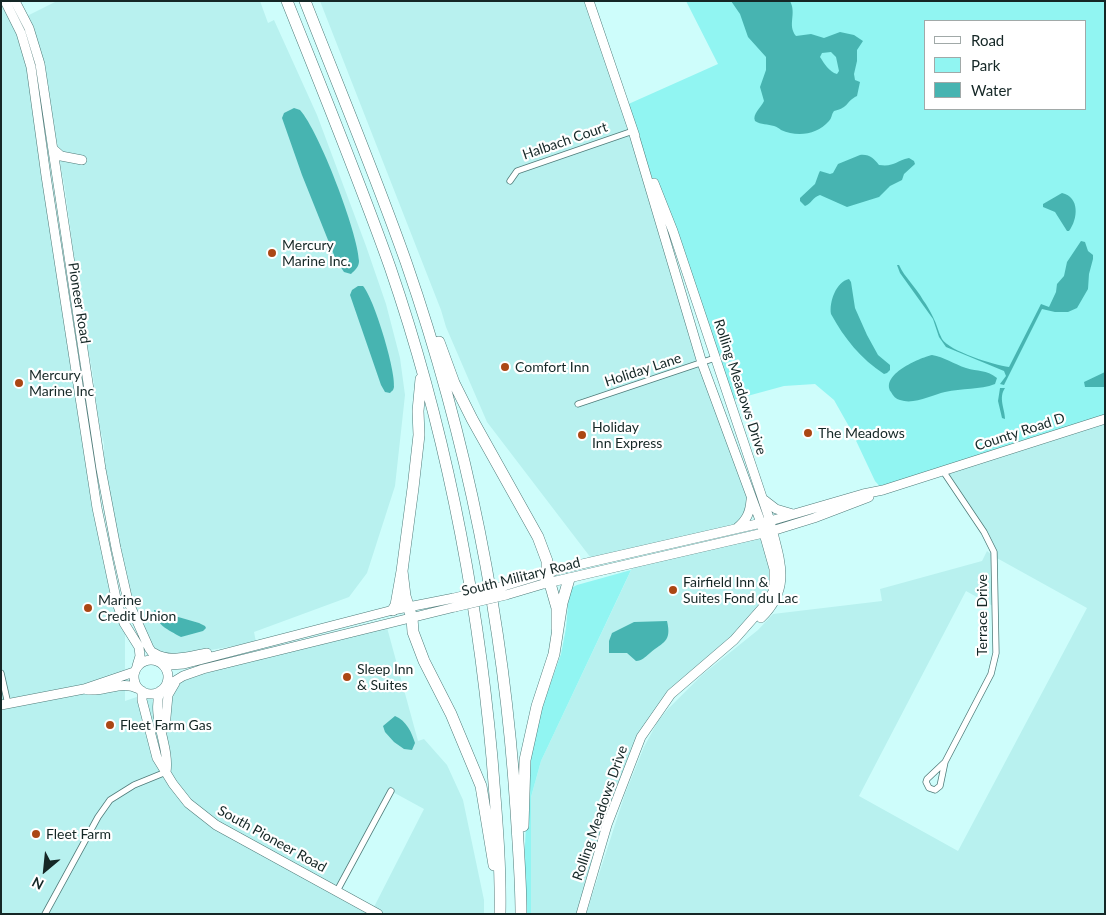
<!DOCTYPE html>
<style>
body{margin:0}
#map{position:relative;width:1106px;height:915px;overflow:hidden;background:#cefdfb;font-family:Lato,sans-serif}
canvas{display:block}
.frame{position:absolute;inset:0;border:2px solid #152726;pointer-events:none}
.legend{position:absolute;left:924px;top:20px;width:162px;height:90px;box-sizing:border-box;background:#fff;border:1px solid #a1a9a8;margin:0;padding:6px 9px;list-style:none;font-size:15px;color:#152726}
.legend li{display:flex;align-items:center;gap:10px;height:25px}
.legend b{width:25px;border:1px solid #a1a9a8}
.north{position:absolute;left:20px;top:845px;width:50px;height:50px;-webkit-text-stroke:4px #fff;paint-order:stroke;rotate:208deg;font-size:14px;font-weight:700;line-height:20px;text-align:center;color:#152726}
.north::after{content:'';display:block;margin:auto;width:18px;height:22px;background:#152726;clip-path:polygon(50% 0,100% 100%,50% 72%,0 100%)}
</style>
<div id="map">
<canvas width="1106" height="915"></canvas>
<div class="frame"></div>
<ul class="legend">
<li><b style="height:6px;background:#fff"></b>Road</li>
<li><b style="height:14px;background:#91f5f2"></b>Park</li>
<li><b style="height:14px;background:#47b4b1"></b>Water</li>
</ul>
<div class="north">N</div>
</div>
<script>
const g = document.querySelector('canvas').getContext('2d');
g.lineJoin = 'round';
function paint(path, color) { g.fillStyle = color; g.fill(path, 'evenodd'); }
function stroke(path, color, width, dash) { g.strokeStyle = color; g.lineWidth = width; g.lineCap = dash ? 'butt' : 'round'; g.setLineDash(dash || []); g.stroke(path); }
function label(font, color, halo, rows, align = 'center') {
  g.font = font + ' Lato,sans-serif'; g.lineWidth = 4.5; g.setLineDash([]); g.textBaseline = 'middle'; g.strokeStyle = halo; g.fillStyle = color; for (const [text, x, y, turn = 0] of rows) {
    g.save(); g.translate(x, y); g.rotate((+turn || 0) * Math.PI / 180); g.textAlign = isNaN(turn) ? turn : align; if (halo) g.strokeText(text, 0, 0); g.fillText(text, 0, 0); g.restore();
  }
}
paint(new Path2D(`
 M57,1h203l8,22 6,-3 43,95 49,131 20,58 14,54 5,37 -10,91 -28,87 -18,24 -95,35 2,10 -73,13 -11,1 -15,-4 -5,-6 -22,-54 -12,-52 -14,-81v-15l-5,-20 -7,-55 -8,-37 -19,-143 -9,-47 -15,-88 -14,-38z
 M320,1h275l-5,3 112,359 49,135 -8,26 -149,38 -107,-140 -41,-95 -5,-17z
 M1,2l12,20 13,42 43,284 56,281v72l100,-34 161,-43 32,117 6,-2 23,26 16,35 21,100v14h-483zM391,791l33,18 -50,98 -37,-16z
 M1105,419v495h-519l39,-120 19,-47 14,-26 10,-12 34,-34 56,-45 15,-16 109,-13 -2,-12 102,-28 5,-10 4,3 2,52 -27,-15 -107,205 99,55 129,-243 -92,-51 -1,-5 -51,-81z
 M764,533l10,44 -10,29 -93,88 -30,43 -60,177h-50v-117l10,-36 93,-197z`), '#b8f1ef');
paint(new Path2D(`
 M686,1h419v418l-222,71 -8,-9 -24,-51 -17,-30 -19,-16 -31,2 -55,15 -56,-170 -49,-125 94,-42zM925,21h160v88h-160z
 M631,570l-90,191 -10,36v117h-7v-48l5,-103 9,-44 23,-65 5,-26 3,-34 2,-6 6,-3z`), '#91f5f2');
paint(new Path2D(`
 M731,1h59c7,13 -3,24 6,35l15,-2 13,4 16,-6 14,3 9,6 -6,9v11l-3,13 1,6 5,2 -3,14c-12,6 -7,11 -23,15 -3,4 -2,7 -5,10 -12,14 -32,16 -48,9 -2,-2 -4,-3 -7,-4 -6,-2 -13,-1 -19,-5 -3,-7 6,-13 9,-20l-4,-14 6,-17v-13l-18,-20 -8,-23zM831,52l5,5 3,14 -2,3c-8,-2 -13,-11 -17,-17l2,-4z
 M294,108l6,2c19,21 58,123 59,151 0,6 -4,9 -8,13l-7,-2 -8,-12 -34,-85 -20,-57 2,-5z
 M860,155c10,-1 14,4 19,10 16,2 16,-4 30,-7l5,3 1,3 -11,10 -2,6 -12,6 -11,11 -32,10 -27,-12c-7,2 -9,9 -15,11l-5,-5v-3l15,-14 4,-11 1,-2 10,3 3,-1 5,-9z
 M1062,193c18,4 16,26 7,38h-2l-12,-19 -12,-5v-3z
 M1081,241l4,1 3,9 5,4v4l-4,15 -1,15 -11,19 -9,4h-13l-13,-3 -38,76 -4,-1 6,-8 -2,-5 -58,-24 -7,-10 -6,-18 -33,-46 -3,-8h2c6,13 17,22 24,35 4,5 7,11 10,17 4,7 5,15 9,22 7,12 52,26 67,28l32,-63 8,3 7,-15 1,-8 7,-8 3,-14z
 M849,279l2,3 4,26 12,27 11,20 12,10v5l-3,3 -3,1c-23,-15 -40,-36 -53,-60 -2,-12 5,-32 18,-35z
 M358,286h5c11,12 33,85 31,101 -1,4 -1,3 -4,6l-5,-1 -4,-7 -31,-90 2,-5z
 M932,355c12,2 22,9 34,13 12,4 20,1 31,10l-2,6c-15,6 -33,4 -50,8 -13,3 -31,13 -45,8 -4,-1 -7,-4 -9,-8 -11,-17 28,-34 41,-37z
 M1105,372v15h-20l-1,-5z
 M1000,388h5c-7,10 0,21 0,31l-3,-1 -4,-17z
 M154,610l45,13 6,3 1,2 -3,3 -22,6c-13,-7 -26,-13 -27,-27z
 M667,621c5,21 -4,21 -17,32 -5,4 -8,8 -14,8l-9,-8h-18v-12l3,-8 22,-11z
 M395,716c11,4 17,17 20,27l-3,7 -8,-1 -10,-7 -9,-10 -2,-6z`), '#47b4b1');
const street = new Path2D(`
 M510,181l7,-10 116,-40
 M578,404l137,-46
 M943,471l41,61 10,20 2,101 -5,21 -46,88 -5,24 -5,4 -6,-2 -3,-6 1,-3 18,-17
 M1,673l7,31
 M337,891l54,-100
 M45,914l53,-97 12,-17 24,-15 32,-13`);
const secondary = new Path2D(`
 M5,1l16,32 10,34 15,109 51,332 20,95 7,20 15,24 1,9 -3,10
 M15,1l14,27 11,36 61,405 15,79 12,53 21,47 9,13
 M589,1l46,135
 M53,149l8,7 21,4
 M654,183l19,48 97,290c9,38 23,66 -9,97
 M763,499l13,10 17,5
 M737,528c10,-8 13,-16 14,-28
 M504,586l56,-17 210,-48 93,-27 20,-4 222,-71
 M506,595l37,-11 229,-53 42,-13 55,-21
 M154,653c15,10 36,3 53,0
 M134 677a17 17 0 1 1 34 0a17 17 0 1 1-34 0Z
 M161,663l9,2 14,-1 209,-54 61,-12
 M165,687l18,-11 20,-7 252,-62
 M84,689c21,5 36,-10 55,0
 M142,691v9l15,58 16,26 15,19 28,22 162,89
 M160,691c-9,26 10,55 6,81
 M1,705l83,-16 50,-17
 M165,728l3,-33 7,-12
 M581,914l26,-89 34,-88 30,-43 63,-54 30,-34 9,-14 1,-9v-14l-13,-46 -59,-160 -69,-232`);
const highway = new Path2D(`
 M287,1c35,88 71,176 103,266 54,157 87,325 102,491 4,53 9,102 8,156
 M305,1c34,87 70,173 101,261 61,176 98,361 110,548 2,34 5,69 5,104
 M439,342l15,41 18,36 66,118 9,24v12l10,35v21
 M402,571l3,25 7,22 1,14 11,29 27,53 30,72 13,79
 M393,610l3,-5 6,-34 11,-83 6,-53 -1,-24 3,-32
 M523,826l2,-66 12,-54 17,-52 8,-51 7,-24`);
stroke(street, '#507c7a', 7);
stroke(secondary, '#507c7a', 10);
stroke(highway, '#507c7a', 12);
stroke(street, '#fff', 5.5);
stroke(secondary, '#fff', 9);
stroke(highway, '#fff', 11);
const secondaryBridge = new Path2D(`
 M454,598l50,-12
 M455,607l51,-12`);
stroke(secondaryBridge, '#507c7a', 10, []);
stroke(secondaryBridge, '#fff', 9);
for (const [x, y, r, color] of [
 [272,253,5,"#ab4714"],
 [505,367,5,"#ab4714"],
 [19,383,5,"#ab4714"],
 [808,433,5,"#ab4714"],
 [582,435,5,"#ab4714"],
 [673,590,5,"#ab4714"],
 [88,608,5,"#ab4714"],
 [347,677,5,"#ab4714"],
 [110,725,5,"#ab4714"],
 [36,834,5,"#ab4714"]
]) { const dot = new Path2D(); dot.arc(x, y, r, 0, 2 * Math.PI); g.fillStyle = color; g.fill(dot); stroke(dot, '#fff', 2); }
label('14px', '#152726', '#fff', [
 ["Halbach Court",565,141,-19],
 ["Pioneer Road",79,303,81],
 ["Holiday Lane",643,370,-18],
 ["Rolling Meadows Drive",740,387,72],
 ["County Road D",1020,432,-18],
 ["South Military Road",521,577,-14],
 ["Terrace Drive",982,615,-90],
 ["Rolling Meadows Drive",600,813,-71],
 ["South Pioneer Road",272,839,29]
]);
label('14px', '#152726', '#fff', [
 ["Mercury",282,245],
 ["Marine Inc.",282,261],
 ["Comfort Inn",515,367],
 ["Mercury",29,375],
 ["Marine Inc",29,391],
 ["Holiday",592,427],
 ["Inn Express",592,443],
 ["The Meadows",818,433],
 ["Fairfield Inn &",683,582],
 ["Suites Fond du Lac",683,598],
 ["Marine",98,600],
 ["Credit Union",98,616],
 ["Sleep Inn",357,669],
 ["& Suites",357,685],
 ["Fleet Farm Gas",120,725],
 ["Fleet Farm",46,834]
], 'left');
</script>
